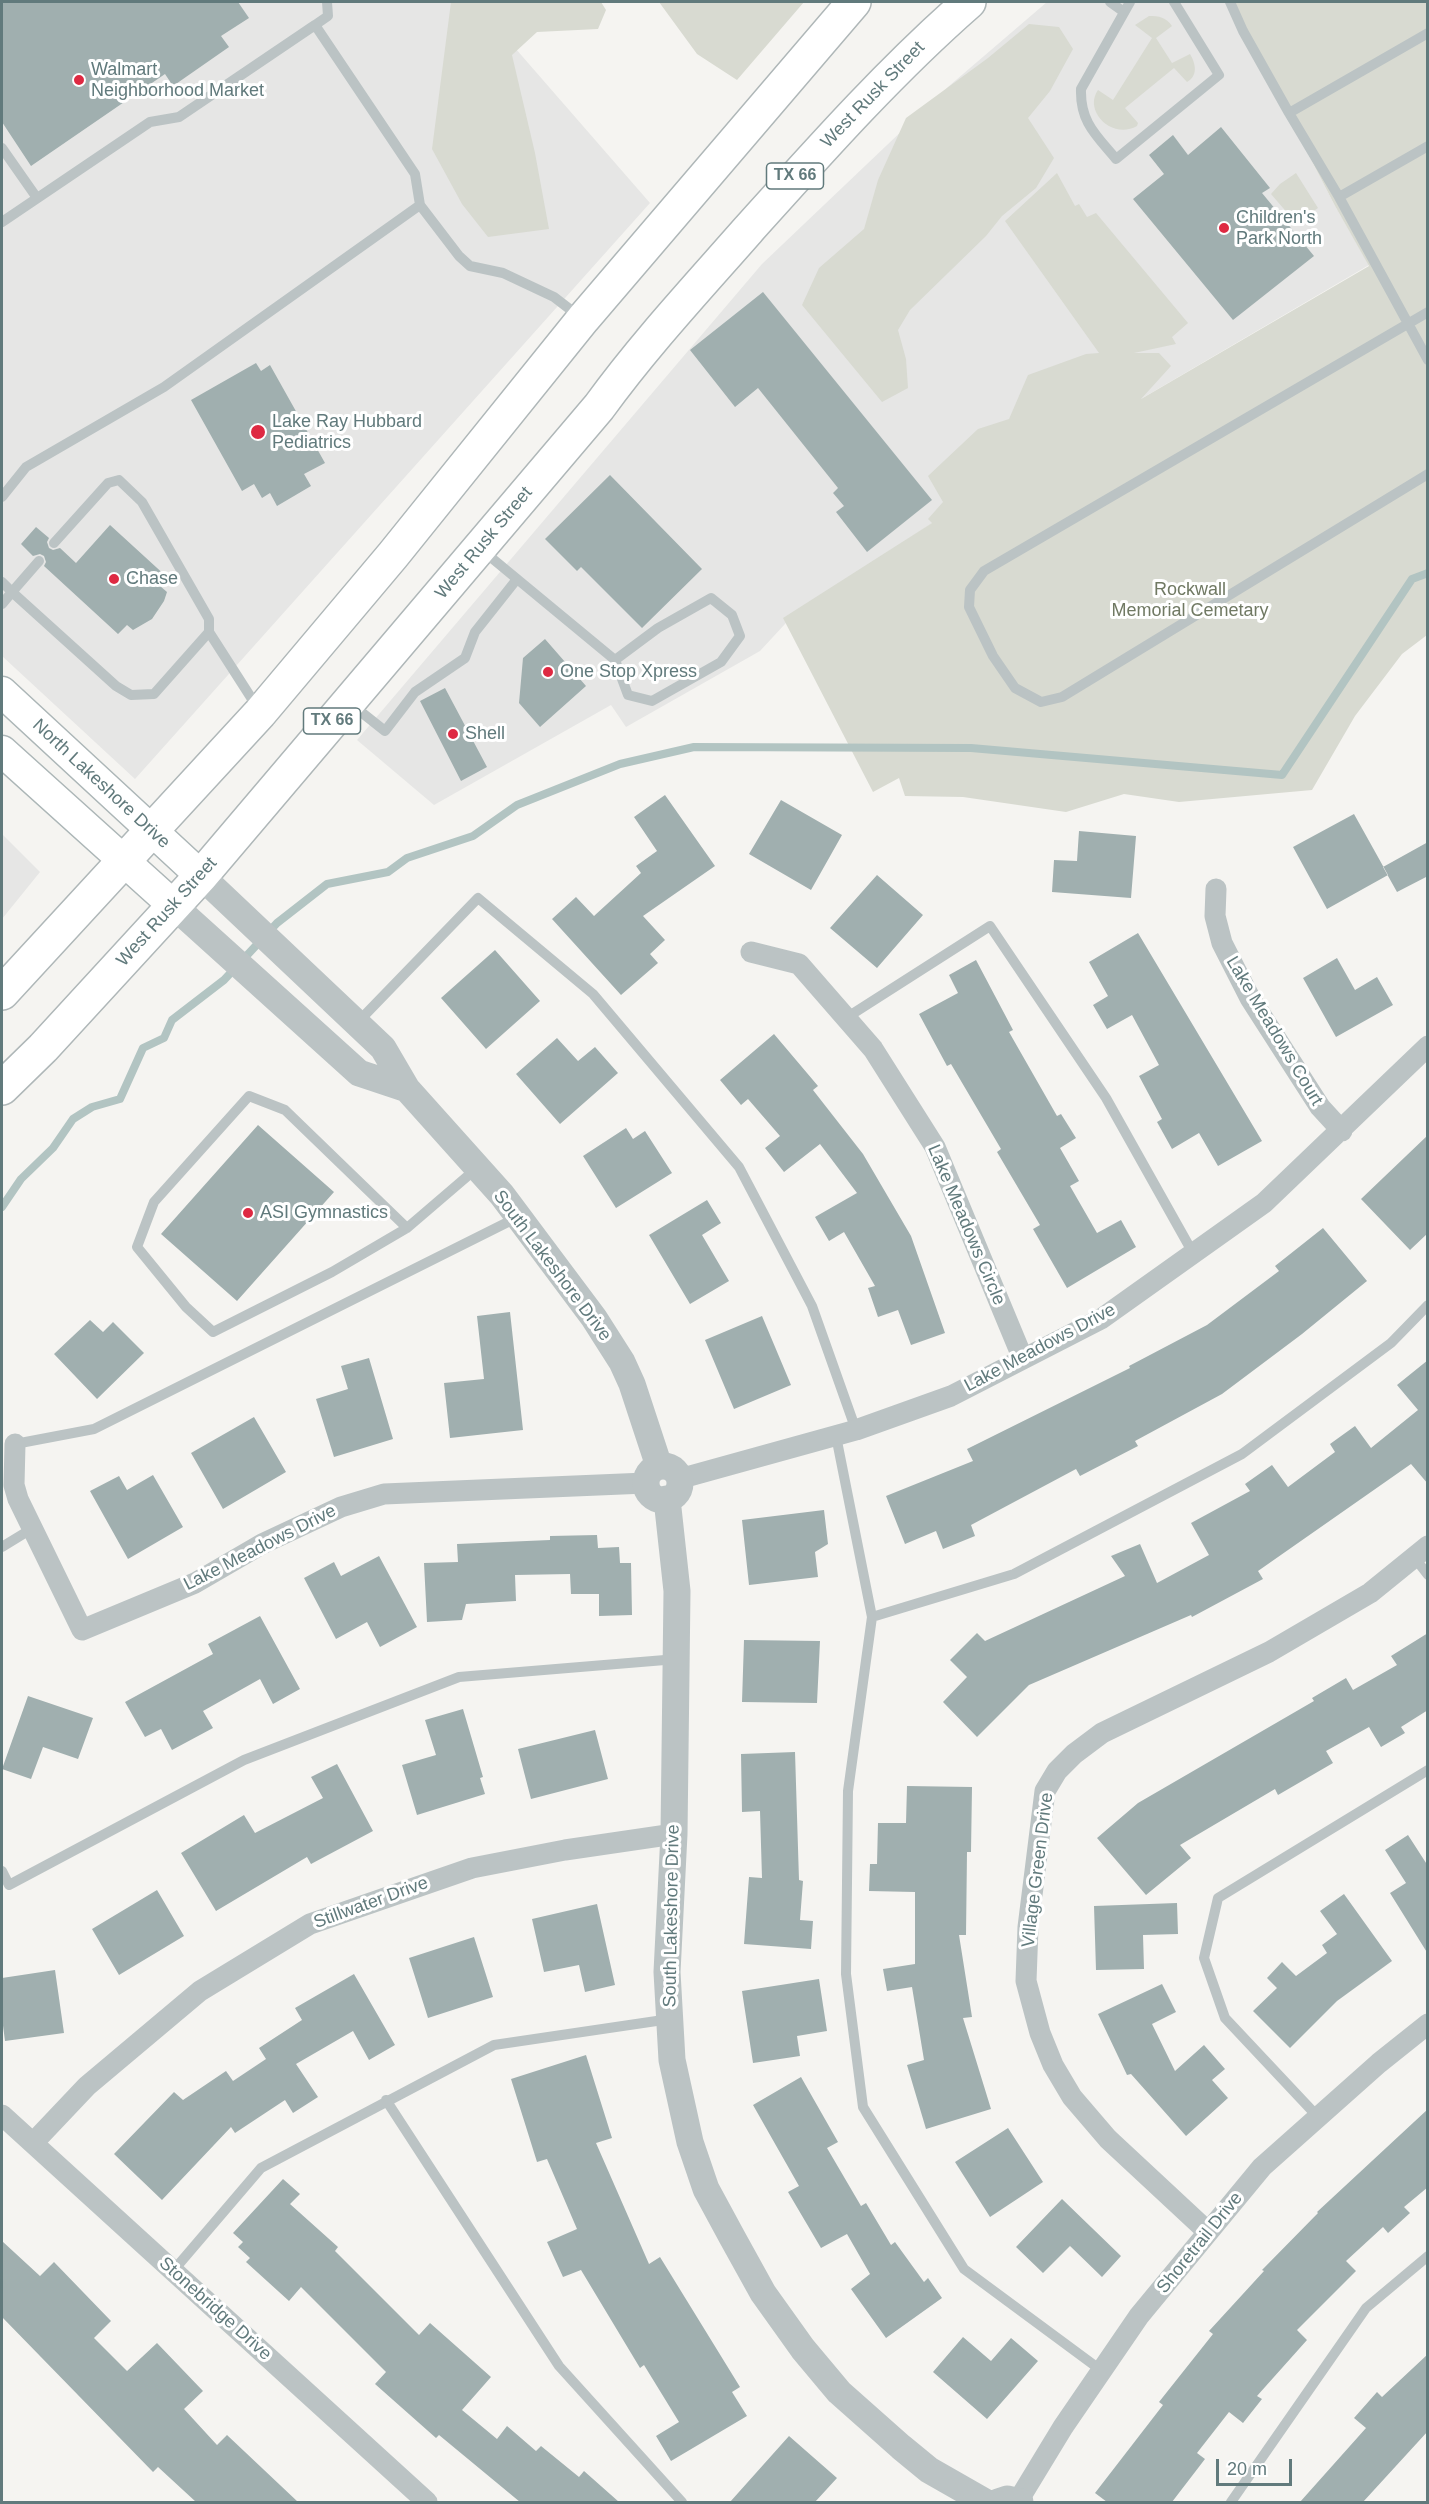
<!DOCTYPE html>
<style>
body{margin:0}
#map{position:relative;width:1429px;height:2504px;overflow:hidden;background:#f5f4f1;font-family:Helvetica,sans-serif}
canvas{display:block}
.frame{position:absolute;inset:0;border:3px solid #617a7c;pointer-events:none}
.scale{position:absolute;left:1216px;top:2459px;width:76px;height:27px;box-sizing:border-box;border:3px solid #617a7c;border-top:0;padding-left:8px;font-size:18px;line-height:21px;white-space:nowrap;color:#617a7c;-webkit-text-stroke:4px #fff;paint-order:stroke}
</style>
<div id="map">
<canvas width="1429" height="2504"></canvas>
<div class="frame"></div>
<div class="scale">20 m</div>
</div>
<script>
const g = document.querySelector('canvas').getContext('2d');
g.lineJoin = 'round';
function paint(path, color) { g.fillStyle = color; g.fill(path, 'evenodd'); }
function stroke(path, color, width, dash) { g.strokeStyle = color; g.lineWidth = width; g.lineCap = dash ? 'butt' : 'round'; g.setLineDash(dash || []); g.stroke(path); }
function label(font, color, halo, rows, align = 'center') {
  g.font = font + ' Helvetica,sans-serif'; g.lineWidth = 6; g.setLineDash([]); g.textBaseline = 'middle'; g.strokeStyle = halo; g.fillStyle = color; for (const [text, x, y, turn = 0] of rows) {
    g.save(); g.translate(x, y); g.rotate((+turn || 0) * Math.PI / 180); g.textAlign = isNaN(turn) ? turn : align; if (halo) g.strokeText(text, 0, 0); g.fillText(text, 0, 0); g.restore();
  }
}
paint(new Path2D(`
 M2,2h473l175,201 -515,576 -133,-123z
 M1047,2h183l105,204 34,59 -407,239 -165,107 -37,40 -134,76 -15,-22 -177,100 -77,-65 405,-476 187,-178z
 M2,834l38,38 -38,47z`), '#e6e6e5');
paint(new Path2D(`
 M451,2h150l5,8 -8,19 -61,3 -25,23 23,98 14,76 -61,8 -26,-33 -30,-55z
 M659,2h145l-67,78 -40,-26z
 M1230,2h197v633l-25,19 -47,62 -43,74 -133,12 -55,-8 -58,18 -103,-15 -58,-1 -6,-18 -26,14 -90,-174 149,-95 -4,-4 15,-17 -15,-26 50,-47 31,-10 19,-44 58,-21 13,-1 -94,-132 52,-48 18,33 4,-2 8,13 9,-4 92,110 -16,14 4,7 -42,9h25l12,13 -30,33 228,-133 -34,-60z
 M1149,16c10,0 17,1 23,10l-16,12 16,25 18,-9c6,10 8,22 -3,28l-13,-14 -49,40 13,15 -1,3c-25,14 -54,-15 -39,-36l15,10 39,-62 -17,-13z
 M1029,24l30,3 14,22 -23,42 -22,27 26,40 -18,30 -34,28 -16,20 -76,74 -12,20 8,29 2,29 -26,14 -80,-97 17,-37 45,-39 14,-49 28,-62 82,-60z
 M1296,173l22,35 -22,15 -25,-29 9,-10z`), '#d8dad1');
stroke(new Path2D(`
 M2,1207l19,-28 32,-31 20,-29 19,-12 28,-8 23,-51 21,-10 8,-18 52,-40 53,-57 50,-39 61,-12 19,-14 66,-22 44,-31 103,-41 74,-17 277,1 311,27 130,-196 16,-6`), '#b2c4c2', 8);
paint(new Path2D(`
 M2,2h236l11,16 -28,18 8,11 -56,39 -8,-12 -134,92 -29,-44z
 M1221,127l49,61 -8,5 52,63 -81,64 -100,-121 31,-25 -15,-19 24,-20 15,20z
 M763,292l169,208 -65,52 -31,-40 8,-6 -11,-13 5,-5 -80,-100 -23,19 -45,-57z
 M256,363l5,8 9,-6 55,98 -21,11 7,12 -34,20 -7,-13 -8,5 -8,-14 -12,7 -51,-91z
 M610,475l92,94 -60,59 -61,-61 -4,4 -32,-32z
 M110,525l58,53 -8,8 7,6 -3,9 -12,18 -19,11 -6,-5 -9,9 -74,-68 2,-4 -2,-6 -4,-2 -7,2 -12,-12 15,-17 13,11 -2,4 2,6 4,2 7,-2 16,15z
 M545,639l41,47 -46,41 -21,-24 4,-45z
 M445,688l42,79 -26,14 -41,-80z
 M665,795l50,71 -72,50 22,24 -15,14 8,9 -37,32 -69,-76 24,-22 18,19 47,-43 -5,-7 21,-15 -23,-34z
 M781,800l61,35 -31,55 -62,-36z
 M1354,814l34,61 -61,34 -34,-62z
 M1079,831l57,5 -5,62 -79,-6 2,-32 23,1z
 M1428,842v34l-31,16 -14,-25z
 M877,875l46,40 -46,53 -47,-40z
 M1138,933l124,208 -44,25 -19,-33 -27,16 -15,-27 5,-3 -23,-43 20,-11 -27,-50 -25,14 -14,-24 15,-9 -19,-34z
 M495,950l45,51 -54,48 -45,-51z
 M1337,958l18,32 22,-13 16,28 -57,32 -33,-59z
 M976,960l37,70 -4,2 48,84 4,-2 15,24 -16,10 19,33 -9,5 27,47 24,-13 15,27 -69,41 -34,-59 7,-4 -43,-73 4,-3 -50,-85 -4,2 -28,-52 39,-21 -9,-18z
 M774,1034l44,52 -5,4 50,64 48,82 34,97 -34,12 -13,-35 -20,7 -10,-29 7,-2 -31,-54 -15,9 -14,-24 42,-24 -37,-49 -36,28 -19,-24 15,-12 -32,-37 -7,6 -21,-25z
 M557,1038l21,23 17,-14 23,26 -58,51 -44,-50z
 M258,1125l76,67 -97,109 -76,-67z
 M626,1128l7,11 12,-8 27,42 -56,35 -33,-52z
 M1428,1135v98l-18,17 -49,-51z
 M707,1200l14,23 -19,12 27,46 -39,23 -41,-69z
 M1323,1228l44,53 -65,53 -80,60 -87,47 3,5 -58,30 -4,-7 -105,56 4,11 -32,13 -7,-18 -31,13 -19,-48 87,-35 -6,-12 163,-81 -1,-2 78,-41 72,-54 -4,-5z
 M510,1312l13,118 -73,8 -6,-55 40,-4 -7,-63z
 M762,1316l29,69 -57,24 -29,-69z
 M90,1320l13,12 10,-10 31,31 -47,46 -43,-45z
 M369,1358l24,81 -59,18 -18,-58 32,-10 -7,-23z
 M1428,1360v124l-17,-20 -153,107 5,8 -71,38 -1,-2 -162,70 -52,52 -34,-35 24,-25 -17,-17 27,-27 8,8 140,-65 -14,-20 29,-12 17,39 52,-28 -18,-32 59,-32 -5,-7 27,-19 16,22 47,-35 -5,-8 25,-18 16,22 47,-38 -21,-25z
 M254,1417l32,55 -63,37 -32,-56z
 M153,1475l30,52 -55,32 -38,-68 29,-15 8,14z
 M824,1510l4,34 -13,8 3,25 -69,8 -7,-65z
 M597,1535l1,13 21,-1 1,16h11l1,52 -33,1v-22h-28l-1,-20 -55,1 1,26 -50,3 -4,16 -35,2 -3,-59 34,-1 -1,-18 93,-4v-4z
 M379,1556l38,71 -37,20 -13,-25 -31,17 -32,-61 30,-16 7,14z
 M260,1616l40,73 -27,15 -13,-25 -57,32 10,17 -41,22 -11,-21 -16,8 -20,-35 88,-48 -5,-10z
 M1428,1633v77l-27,17 4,6 -24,14 -12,-20 -43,24 7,12 -55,32 -3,-6 -95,56 11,13 -45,37 -49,-57 41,-35 176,-102 -2,-3 34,-20 7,12 44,-25 -6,-9z
 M744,1640l76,1 -3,62 -75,-1z
 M28,1696l65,22 -15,41 -35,-12 -12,32 -29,-10z
 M463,1709l20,68 -3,1 5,16 -68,21 -15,-50 34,-10 -11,-35z
 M595,1730l13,49 -77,20 -13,-50z
 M795,1752l4,128 4,1 -3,39 13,1 -2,28 -67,-5 5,-67 13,1 -2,-67 -18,1 -1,-58z
 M337,1764l36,67 -62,33 -4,-7 -91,54 -35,-58 63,-38 11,18 68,-35 -12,-21z
 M907,1786l65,1 -1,65h-4l-1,83h-7l13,82 -9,1 28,91 -65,20 -19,-64 17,-5 -12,-73 -25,4 -4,-22 32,-5v-72l-46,-1 1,-27h7l1,-41h28z
 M1408,1835l20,31v88l-38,-61 16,-10 -21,-33z
 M157,1890l27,46 -65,39 -27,-46z
 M1344,1894l48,67 -55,40 -47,47 -37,-37 24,-23 -10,-10 15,-16 14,14 31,-23 -5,-8 15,-11 -17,-23z
 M1177,1903l1,31 -35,1 1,34 -48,1 -2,-64z
 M597,1904l18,81 -30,7 -6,-27 -35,7 -12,-53z
 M474,1937l19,60 -65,21 -19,-60z
 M55,1970l9,63 -59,8 -3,-23v-40z
 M354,1974l41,71 -26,15 -16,-29 -57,33 22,33 -25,16 -8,-13 -50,33 -4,-6 -69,73 -48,-46 60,-62 9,8 43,-29 7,10 33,-22 -7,-11 43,-28 -7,-12z
 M819,1979l8,52 -30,5 3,20 -47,7 -11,-72z
 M1162,1984l14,28 -24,12 23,47 29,-26 21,24 -13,11 16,18 -42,38 -55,-62 -4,1 -29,-61z
 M586,2055l26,83 -16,5 53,121 11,-7 80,130 -8,5 15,24 -76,45 -15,-25 23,-14 -35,-57 -4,3 -59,-98 -18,7 -16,-35 30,-13 -30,-70 -10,3 -26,-83z
 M801,2077l37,65 -11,6 34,58 5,-3 25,42 4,-3 29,40 4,-4 14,20 -56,40 -35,-49 19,-15 -23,-40 -26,14 -33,-56 11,-6 -46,-81z
 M1428,2109v78l-24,20 6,6 -22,20 -5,-6 -37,34 10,10 -59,59 10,10 -50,56 5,3 -19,24 -14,-11 -32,41 8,6 -33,43h-65l-12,-9 68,-88 -4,-3 54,-68 -4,-3 55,-60 -2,-1 56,-57 -1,-1z
 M1008,2128l35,54 -53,35 -35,-55z
 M283,2179l17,15 -10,10 48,43 -3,4 84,84 11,-12 61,54 -29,33 35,29 10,-13 29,25 5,-5 38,31 5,-6 35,31h-99l-81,-67 -3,3 -61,-54 11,-12 -85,-85 -12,14 -43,-39 4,-4 -12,-11 5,-5 -10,-9z
 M1062,2199l59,57 -19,21 -32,-31 -27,27 -27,-26z
 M2,2241l38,35 14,-14 57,59 -17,17 33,33 30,-28 46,48 -19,18 33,36 10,-10 71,67h-102l-38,-35 -5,5 -151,-155z
 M963,2337l28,24 20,-23 27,23 -51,58 -54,-47z
 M1428,2354v77l-65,71h-63l66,-74 -12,-10 23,-26 5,5z
 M789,2436l48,42 -22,24h-85z`), '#a0afaf');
const secondary = new Path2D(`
 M2,692l199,184
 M2,751l172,155`);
const primary = new Path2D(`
 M2,993l258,-280 133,-158 190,-236 271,-317
 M2,1088l41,-40 158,-172 398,-469c45,-62 98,-119 149,-177 71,-79 141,-158 221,-228`);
stroke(secondary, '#acb6b7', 33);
stroke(primary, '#afb7b8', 36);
stroke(new Path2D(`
 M1110,2l14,10
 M1130,2l-49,87c-1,33 15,46 35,70l103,-84 -45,-73
 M1230,2l13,29 46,82 50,84 89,163
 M315,25l13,-9 -1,-14
 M1289,113l139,-80
 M2,148l35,50
 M1339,197l89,-51
 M2,222l148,-100 29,-5 136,-92 100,149 5,31
 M1428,312l-444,259 -14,19 -1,17 24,49 22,32 26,14 21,-5 366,-223
 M2,497l24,-30 138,-80 256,-182 39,51 11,10 33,7 51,24 26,20
 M54,543l54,-60 11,-3 23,22 67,117v13
 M482,550l133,110 43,-32 53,-30 21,17 8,21 -19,26 -69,39 -24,-6 -13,-35
 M39,561l-27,31 104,94 15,9 23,-1 55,-62 50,78
 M2,582l10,10 -10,12
 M351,704l34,27 30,-39 50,-34 10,-26 42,-53
 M846,1018l144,-92 116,172 87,155
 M358,1022l120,-124 115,96 146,173 73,139 44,124
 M407,1228l-122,-118 -36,-14 -95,106 -17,45 49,60 27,25 119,-60 75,-44 70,-60
 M836,1436l36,181 142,-43 228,-120 149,-111 37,-38
 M15,1444l79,-15 424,-212
 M2,1547l31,-19
 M1414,1557l14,18
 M872,1617l-24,174 -2,183 17,133 101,162 138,102
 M2,1871l7,14 235,-125 215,-83 218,-18
 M386,2100l173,266 123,136
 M1318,2117l-93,-99 -21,-60 14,-60 210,-128
 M173,2271l88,-103 233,-123 176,-26
 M1231,2502l135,-194 62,-52`), '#bbc3c4', 10);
stroke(new Path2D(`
 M1216,889l-1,27 7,27 28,55 70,109 22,24
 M751,952l48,12 74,85 62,98 88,212
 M15,1444l-1,41 4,14 64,131 113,-47 67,-39 79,-37 43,-13 262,-11
 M679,1479l177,-49 95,-34 150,-77 163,-116 164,-157
 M2,2115l425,387
 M33,2143l54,-57 113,-95 110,-67 162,-56 93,-18 109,-16
 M1208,2232l-100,-93 -36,-42 -19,-32 -13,-32 -14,-52 2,-54 17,-136 12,-20 17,-17 28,-21 167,-81 101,-59 58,-47
 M1018,2501l45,-74 76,-111 123,-149 117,-104 49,-39`), '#bbc3c4', 21);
stroke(new Path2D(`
 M201,876l182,172 24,41 95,106 92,123 28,44 10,22 27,82
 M174,906l185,167 48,16
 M646 1483a17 17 0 1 1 34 0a17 17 0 1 1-34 0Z
 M667,1499l10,92 -3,243 -7,138 5,88 18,82 16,47 26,48 31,56 40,56 36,43 62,55 28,23 56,32
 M998,2502l9,-3 13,3`), '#bbc3c4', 27);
stroke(secondary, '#fff', 30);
stroke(primary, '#fff', 33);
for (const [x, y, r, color] of [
 [79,80,6,"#de2942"],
 [1224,228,6,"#de2942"],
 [258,432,8,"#de2942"],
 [114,579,6,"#de2942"],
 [548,672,6,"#de2942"],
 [453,734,6,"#de2942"],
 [248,1213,6,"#de2942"]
]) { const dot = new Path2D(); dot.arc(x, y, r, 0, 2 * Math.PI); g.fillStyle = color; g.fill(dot); stroke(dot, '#fff', 2); }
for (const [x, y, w] of [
 [795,176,57],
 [332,721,57]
]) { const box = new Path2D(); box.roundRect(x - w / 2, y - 13, w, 26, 4.5); g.fillStyle = '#fff'; g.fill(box); stroke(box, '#617a7c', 1.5); }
label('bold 16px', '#617a7c', null, [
 ["TX 66",795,176],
 ["TX 66",332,721]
]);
label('18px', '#617a7c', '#fff', [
 ["Walmart",91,70],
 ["Neighborhood Market",91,91],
 ["Children's",1236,218],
 ["Park North",1236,239],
 ["Lake Ray Hubbard",272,422],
 ["Pediatrics",272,443],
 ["Chase",126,579],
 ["One Stop Xpress",560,672],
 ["Shell",465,734],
 ["ASI Gymnastics",260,1213]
], 'left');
label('18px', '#617a7c', '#fff', [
 ["West Rusk Street",873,95,-46],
 ["West Rusk Street",484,543,-50],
 ["North Lakeshore Drive",101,784,43],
 ["West Rusk Street",167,912,-48],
 ["Lake Meadows Court",1274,1031,59],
 ["Lake Meadows Circle",966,1225,67],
 ["South Lakeshore Drive",552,1266,53],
 ["Lake Meadows Drive",1040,1348,-28],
 ["Lake Meadows Drive",260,1548,-27],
 ["Village Green Drive",1038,1870,-83],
 ["Stillwater Drive",371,1903,-20],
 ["South Lakeshore Drive",672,1916,-89],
 ["Shoretrail Drive",1200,2243,-51],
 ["Stonebridge Drive",215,2309,42]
]);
label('18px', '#707963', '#fff', [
 ["Rockwall",1190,590],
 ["Memorial Cemetary",1190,611]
]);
</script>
